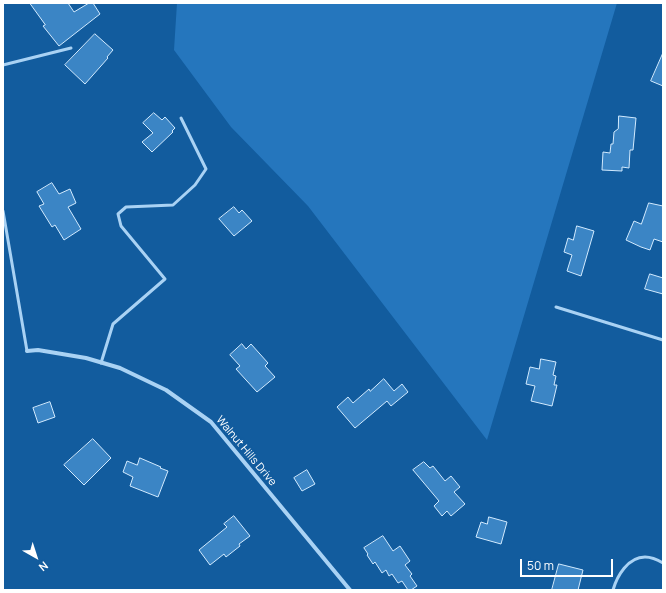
<!DOCTYPE html>
<style>
body{margin:0}
#map{position:relative;width:666px;height:593px;overflow:hidden;background:#125c9e;font-family:Manrope,sans-serif}
canvas{display:block}
.frame{position:absolute;inset:0;border:4px solid #fff;pointer-events:none}
.north{position:absolute;left:16px;top:537px;width:40px;height:40px;-webkit-text-stroke:3px #125c9e;paint-order:stroke;rotate:141deg;font-size:11px;font-weight:700;line-height:16px;text-align:center;color:#fff}
.north::after{content:'';display:block;margin:auto;width:14px;height:18px;background:#fff;clip-path:polygon(50% 0,100% 100%,50% 72%,0 100%)}
.scale{position:absolute;left:520px;top:559px;width:93px;height:18px;box-sizing:border-box;border:2px solid #fff;border-top:0;padding-left:5px;font-size:12px;line-height:14px;white-space:nowrap;color:#fff;-webkit-text-stroke:3px #125c9e;paint-order:stroke}
</style>
<div id="map">
<canvas width="666" height="593"></canvas>
<div class="frame"></div>
<div class="north">N</div>
<div class="scale">50 m</div>
</div>
<script>
const g = document.querySelector('canvas').getContext('2d');
g.lineJoin = 'round';
function paint(path, color) { g.fillStyle = color; g.fill(path, 'evenodd'); }
function stroke(path, color, width, dash) { g.strokeStyle = color; g.lineWidth = width; g.lineCap = dash ? 'butt' : 'round'; g.setLineDash(dash || []); g.stroke(path); }
function label(font, color, halo, rows, align = 'center') {
  g.font = font + ' Manrope,sans-serif'; g.lineWidth = 4; g.setLineDash([]); g.textBaseline = 'middle'; g.strokeStyle = halo; g.fillStyle = color; for (const [text, x, y, turn = 0] of rows) {
    g.save(); g.translate(x, y); g.rotate((+turn || 0) * Math.PI / 180); g.textAlign = isNaN(turn) ? turn : align; if (halo) g.strokeText(text, 0, 0); g.fillText(text, 0, 0); g.restore();
  }
}
paint(new Path2D(`
 M177,3h440l-130,437 -179,-234 -77,-79 -57,-77z`), '#2576bd');
const building = new Path2D(`
 M30,3h38l6,9 15,-9h4l7,11 -41,32 -16,-20 2,-1z
 M95,34l18,16 -6,7 1,1 -23,26 -20,-19z
 M663,53v33l-12,-5z
 M154,113l8,7 3,-3 10,11 -3,3 1,1 -21,20 -10,-10 11,-9 -10,-10z
 M619,116l17,2 -3,32h-3l-1,18 -7,-1v4l-20,-1 1,-18 7,1 1,-9h2l1,-12 4,-3z
 M52,183l7,11 11,-5 6,14 -8,4 13,22 -17,11 -9,-15 -3,2 -13,-21 5,-2 -7,-12z
 M649,203l14,3v36l-9,-3 -4,11 -9,-3 -15,-7 8,-19 7,3z
 M234,207l5,6 3,-3 10,11 -18,15 -15,-17z
 M577,226l17,5 -13,45 -14,-5 5,-16 -8,-3 4,-14 5,2z
 M650,274l13,4v16l-18,-5z
 M242,344l4,5 5,-5 17,19 -3,3 10,11 -18,15 -21,-23 4,-3 -10,-11z
 M541,359l15,3 -3,13 3,1 -2,9h3l-5,21 -21,-5 4,-15 -9,-2 4,-17 9,2z
 M384,379l10,12 8,-7 6,8 -17,14 -4,-5 -32,27 -18,-21 11,-10 5,6 16,-14 1,2z
 M50,402l5,15 -17,6 -5,-15z
 M93,439l18,19 -27,27 -20,-20z
 M140,458l21,9 -1,1 8,3 -10,26 -28,-11 3,-9 -10,-5 4,-11 10,4z
 M424,462l6,6 3,-2 12,15 6,-5 9,11 -6,5 11,12 -14,12 -4,-5 -5,5 -8,-10 5,-5 -26,-31z
 M307,470l8,14 -13,7 -8,-13z
 M234,516l16,20 -11,8 1,2 -14,11 -2,-3 -14,11 -11,-15 28,-23 -3,-3z
 M489,517l18,5 -6,22 -25,-7 5,-15 6,2z
 M383,536l10,15 7,-5 10,15 -5,4 7,9 -2,2 7,10 -6,4h-3l-6,-9 -4,2 -6,-9 -3,2 -3,-6 -4,3 -7,-11 -2,2 -6,-9 1,-1 -4,-6z
 M559,564l24,6 -5,20h-26z`);
paint(building, '#3b85c5');
stroke(building, '#d2eafe', 1);
stroke(new Path2D(`
 M3,65l68,-17
 M3,211l24,140
 M556,307l107,33
 M101,363l12,-39 52,-45 -44,-53 -3,-12 8,-7 47,-2 22,-20 11,-16 -25,-51
 M613,590c4,-14 15,-33 32,-33 6,0 13,3 18,6`), '#a9d2f4', 3);
stroke(new Path2D(`
 M27,351l11,-1 48,8 34,10 46,22 45,32 139,168`), '#a9d2f4', 4);
label('11px', '#fff', '#125c9e', [
 ["Walnut Hills Drive",246,451,50]
]);
</script>
